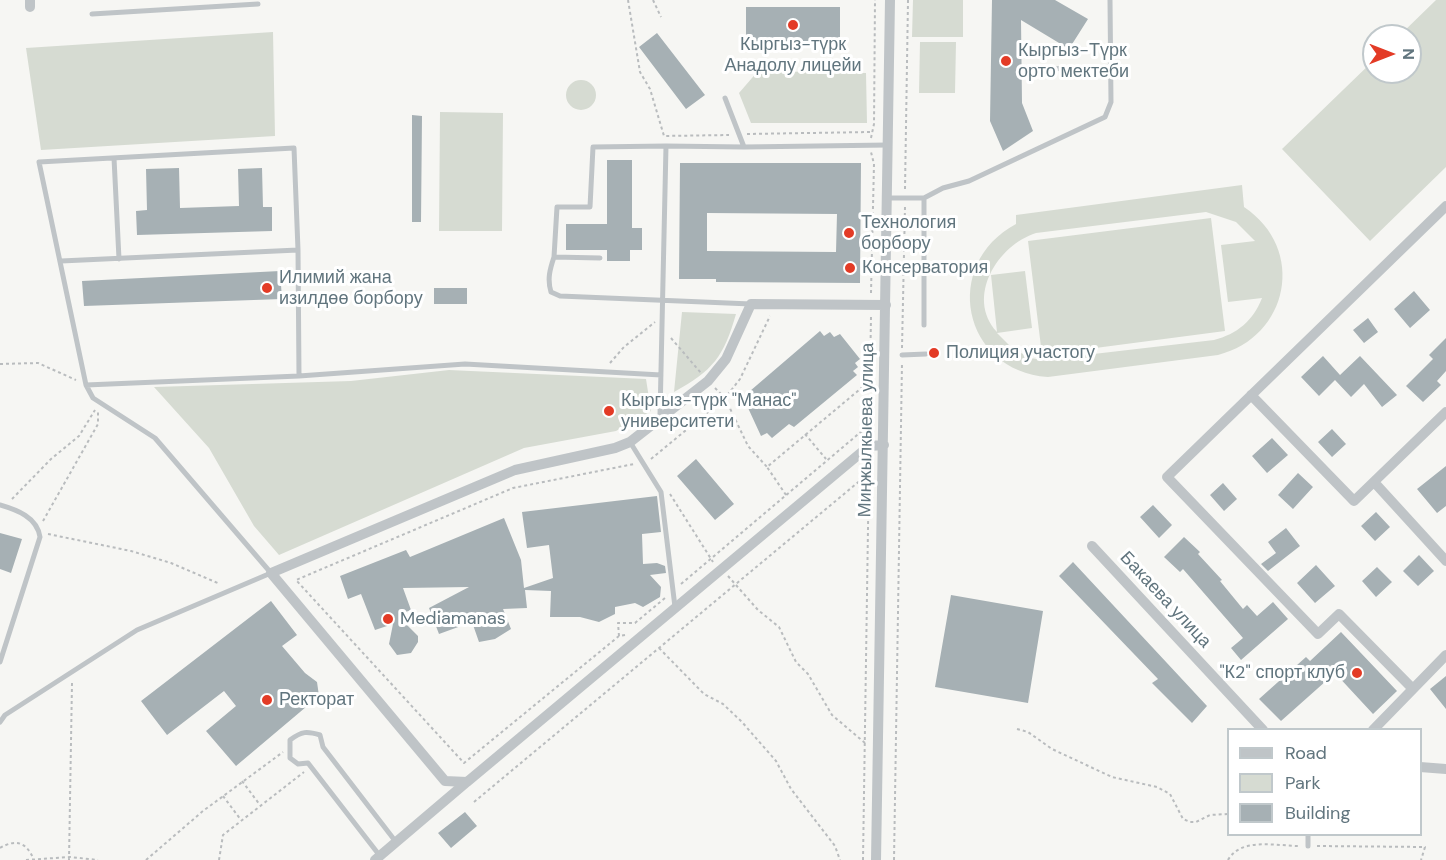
<!DOCTYPE html>
<meta charset="utf-8">
<style>
body{margin:0}
#map{position:relative;width:1446px;height:860px;overflow:hidden;background:#f6f6f3;font-family:"DM Sans",sans-serif}
canvas{display:block}
.legend{position:absolute;left:1227px;top:728px;width:195px;height:108px;box-sizing:border-box;background:#fff;border:2px solid #c0c8cb;margin:0;padding:8px 10px;list-style:none;font-size:18px;color:#61757e}
.legend li{display:flex;align-items:center;gap:12px;height:30px}
.legend b{width:30px;border:2px solid #c0c8cb}
.north{position:absolute;left:1362px;top:24px;width:60px;height:60px;box-sizing:border-box;background:#fff;border:2px solid #c0c8cb;border-radius:50%;rotate:90deg;font-size:16px;font-weight:700;line-height:24px;text-align:center;color:#61757e}
.north::after{content:'';display:block;margin:auto;width:21px;height:27px;background:#e33b26;clip-path:polygon(50% 0,100% 100%,50% 72%,0 100%)}
</style>
<div id="map">
<canvas width="1446" height="860"></canvas>
<ul class="legend">
<li><b style="height:8px;background:#bfc4c7"></b>Road</li>
<li><b style="height:16px;background:#d6dbd2"></b>Park</li>
<li><b style="height:16px;background:#a6b0b4"></b>Building</li>
</ul>
<div class="north">N</div>
</div>
<script>
const g = document.querySelector('canvas').getContext('2d');
g.lineJoin = 'round';
function paint(path, color) { g.fillStyle = color; g.fill(path, 'evenodd'); }
function stroke(path, color, width, dash) { g.strokeStyle = color; g.lineWidth = width; g.lineCap = dash ? 'butt' : 'round'; g.setLineDash(dash || []); g.stroke(path); }
function label(font, color, halo, rows, align = 'center') {
  g.font = font + ' "DM Sans",sans-serif'; g.lineWidth = 6; g.setLineDash([]); g.textBaseline = 'middle'; g.strokeStyle = halo; g.fillStyle = color; for (const [text, x, y, turn = 0] of rows) {
    g.save(); g.translate(x, y); g.rotate((+turn || 0) * Math.PI / 180); g.textAlign = isNaN(turn) ? turn : align; if (halo) g.strokeText(text, 0, 0); g.fillText(text, 0, 0); g.restore();
  }
}
paint(new Path2D(`
 M913,0h50v37h-51z
 M1436,0h10v167l-76,74 -88,-92 92,-89v12h36v-36h-11z
 M273,32l2,104 -234,14 -15,-102z
 M920,42h36l-1,51h-36z
 M758,71l108,2 1,50h-116l-12,-30z
 M566 95a15 15 0 1 1 30 0a15 15 0 1 1-30 0Z
 M440,112l63,1 -1,118h-63z
 M1242,185l2,22c63,42 45,130 -26,148l-170,22c-86,-6 -107,-113 -32,-153v-9zM1206,212l30,10 19,19 -34,4 7,57 34,-4c-9,23 -25,36 -48,42l-172,20 -11,-2 -18,-9 -16,-16 35,-5 -7,-57 -34,4 6,57c-32,-35 1,-87 39,-99z
 M1211,218l14,113 -183,24 -14,-114z
 M682,312l54,2c-12,42 -23,57 -62,78z
 M449,370l197,9 5,32 -35,20 -92,17 -245,107 -25,-29 -45,-78 -55,-61 197,-6z`), '#d6dbd2');
paint(new Path2D(`
 M992,0h63l33,19 -19,30 -48,-29 1,83 11,28 -30,20 -13,-30z
 M746,7h94v37h-94z
 M657,33l48,62 -19,14 -47,-62z
 M412,115l10,1 -1,106h-9z
 M607,160h25v68h10v22h-12v11h-23v-11h-41v-26h41z
 M680,163h181l-1,120 -144,-1v-3h-37zM707,213l130,1 -1,38 -129,-1z
 M179,168l1,40 59,-2 -1,-37 24,-1 1,39h9v24l-135,4 -1,-24 11,-1 -1,-41z
 M280,271l2,28 -198,7 -2,-25z
 M434,288h33v16h-33z
 M1414,291l16,19 -20,18 -16,-19z
 M1368,318l10,14 -14,11 -11,-13z
 M820,331l4,5 6,-4 4,5 6,-3 20,25 -5,4 3,4 -5,4 4,4 -63,52 -5,-3 -17,14 -5,-5 -6,3 -18,-39z
 M1446,338v33l-9,10 4,4 -18,17 -17,-16 27,-27 -4,-4z
 M1323,356l17,19 20,-19 37,39 -15,12 -18,-23 -13,13 -16,-17 -16,16 -18,-19z
 M1332,429l14,15 -14,13 -14,-15z
 M1272,438l16,17 -21,18 -15,-17z
 M696,459l38,45 -19,16 -38,-44z
 M1446,466v40l-9,7 -20,-24z
 M1298,473l15,14 -20,22 -15,-14z
 M1223,483l14,16 -13,12 -14,-16z
 M657,496l4,36 -19,2 1,30 14,-1 8,3 1,7 -16,2 11,12 -1,10 -17,10 -8,-4 -20,4v7l-16,8 -19,-5h-30l1,-26 -26,-1 2,18 -24,1 8,20 -16,10 -16,3 -7,-20 -33,12 -10,-26 40,-21 -66,1 8,22 -8,3 4,12 11,11v6l-7,11 -14,2 -8,-11 4,-20 -18,6 -14,-36 -13,5 -8,-23 66,-26 4,7 94,-39 17,42 3,28 29,-10 -4,-33 -22,3 -5,-36z
 M1153,505l19,20 -13,13 -19,-21z
 M1376,512l14,15 -15,14 -14,-15z
 M1286,528l14,18 -32,25 -7,-7 15,-11 -8,-11z
 M0,533l22,6 -11,34 -11,-4z
 M1184,537l16,15 -2,2 24,26 -2,1 23,28 4,-4 10,11 16,-14 15,17 -47,41 -10,-12 12,-10 -60,-69 -3,3 -16,-15z
 M1419,555l15,16 -16,15 -15,-15z
 M1073,562l134,144 -15,17 -40,-40 6,-4 -99,-103z
 M1316,565l19,21 -20,17 -18,-20z
 M1377,567l15,15 -16,15 -14,-16z
 M951,595l92,16 -15,92 -93,-16z
 M271,601l26,34 -15,11 23,27 12,9 2,14 -83,70 -30,-35 30,-25 -12,-15 -57,44 -26,-34z
 M1341,632l56,59 -24,23 -38,-41 -54,48 -22,-22 47,-42 4,4z
 M1446,676v33l-16,-20z
 M465,812l12,14 -26,22 -13,-15z`), '#a6b0b4');
stroke(new Path2D(`
 M628,0l12,72 10,17 14,47 65,-1
 M653,0l8,17
 M747,134l123,-2
 M871,138l3,-14 1,-124
 M905,189l3,-189
 M871,293l3,-129 -3,-12
 M671,338l30,35
 M902,348l3,-141
 M610,363l14,-16 31,-25
 M0,364l38,-1 38,17
 M715,388l10,10 15,-19 30,-63
 M805,434l21,25
 M869,434l2,-117
 M651,459l74,-61 23,48 19,21
 M670,494l43,68
 M786,495l-19,-28 104,-87
 M12,499l39,-40 28,-23 16,-26
 M43,521l55,-97v-14
 M48,534l83,17 40,12 49,21
 M728,576l30,34 21,17 17,35 12,12 24,41 33,28
 M681,584l188,-159
 M625,635l-6,1 -155,127 -168,-183 217,-92 121,-24
 M619,636l-1,-13h17l30,-25
 M659,648l45,46 19,10 19,18 34,39 15,28 44,57 5,14
 M1017,729l11,3 24,17 60,28 45,10 13,7 13,25 7,3h6l14,-7 18,-1
 M242,781l18,24
 M223,796l18,24
 M474,802l394,-328
 M1317,846l108,1 -4,13
 M0,848c17,-10 27,-5 34,12
 M26,860l44,-3 28,3
 M69,860l3,-177
 M146,860l57,-49 80,-59
 M219,860l4,-25 81,-63
 M863,860l6,-399
 M894,860l8,-497
 M1228,860c13,-23 48,-14 72,-14`), '#b9bcbe', 2, [3, 3]);
stroke(new Path2D(`
 M92,14l166,-10
 M1043,69l68,-2
 M725,98l19,49 144,-2
 M114,158l5,101
 M888,198h36l19,-10 26,-7 136,-64 6,-15 -1,-102
 M924,198v127
 M298,250l1,126
 M554,257c-4,12 -7,22 -3,35l9,4 191,8
 M600,258l-46,-1 3,-50h33l3,-60 73,-1
 M902,355l24,-1
 M86,385l213,-9 166,-12 196,11
 M660,415l6,-269 78,1
 M630,442l31,50 14,115
 M0,505c17,5 37,12 40,32l-40,125
 M0,722l5,-7 132,-85 134,-57 -116,-135 -62,-40 -7,-13 -47,-223 255,-14 4,102 -237,11
 M1308,846v-12
 M380,856l-72,-93 -10,1 -8,-6v-18c12,-9 17,-9 30,-5l3,12 73,95`), '#bfc4c7', 5);
stroke(new Path2D(`
 M30,0v7
 M1251,395l103,106 92,-89
 M884,445l-15,1 -402,336 -22,-1 -174,-208 244,-103 100,-22 15,-6 78,-61 18,-22 25,-55 135,1
 M1374,482l72,79
 M1092,546l171,184
 M1412,688l-73,-74 -21,20 -151,-157 279,-271
 M1373,730l73,-75
 M1420,767l26,2
 M375,860l93,-79
 M876,860l14,-860`), '#bfc4c7', 10);
for (const [x, y, r, color] of [
 [793,25,6,"#e33b26"],
 [1006,61,6,"#e33b26"],
 [849,233,6,"#e33b26"],
 [850,268,6,"#e33b26"],
 [267,288,6,"#e33b26"],
 [934,353,6,"#e33b26"],
 [609,411,6,"#e33b26"],
 [388,619,6,"#e33b26"],
 [1357,673,6,"#e33b26"],
 [267,700,6,"#e33b26"]
]) { const dot = new Path2D(); dot.arc(x, y, r, 0, 2 * Math.PI); g.fillStyle = color; g.fill(dot); stroke(dot, '#fff', 2); }
label('18px', '#61757e', '#fff', [
 ["Кыргыз-түрк",793,45,"center"],
 ["Анадолу лицейи",793,66,"center"],
 ["Кыргыз-Түрк",1018,51],
 ["орто мектеби",1018,72],
 ["Технология",861,223],
 ["борбору",861,244],
 ["Консерватория",862,268],
 ["Илимий жана",279,278],
 ["изилдөө борбору",279,299],
 ["Полиция участогу",946,353],
 ["Кыргыз-түрк \"Манас\"",621,401],
 ["университети",621,422],
 ["Mediamanas",400,619],
 ["\"К2\" спорт клуб",1345,673,"right"],
 ["Ректорат",279,700]
], 'left');
label('18px', '#61757e', '#fff', [
 ["Миңжылкыева улица",867,430,-89],
 ["Бакаева улица",1165,600,47]
]);
</script>
